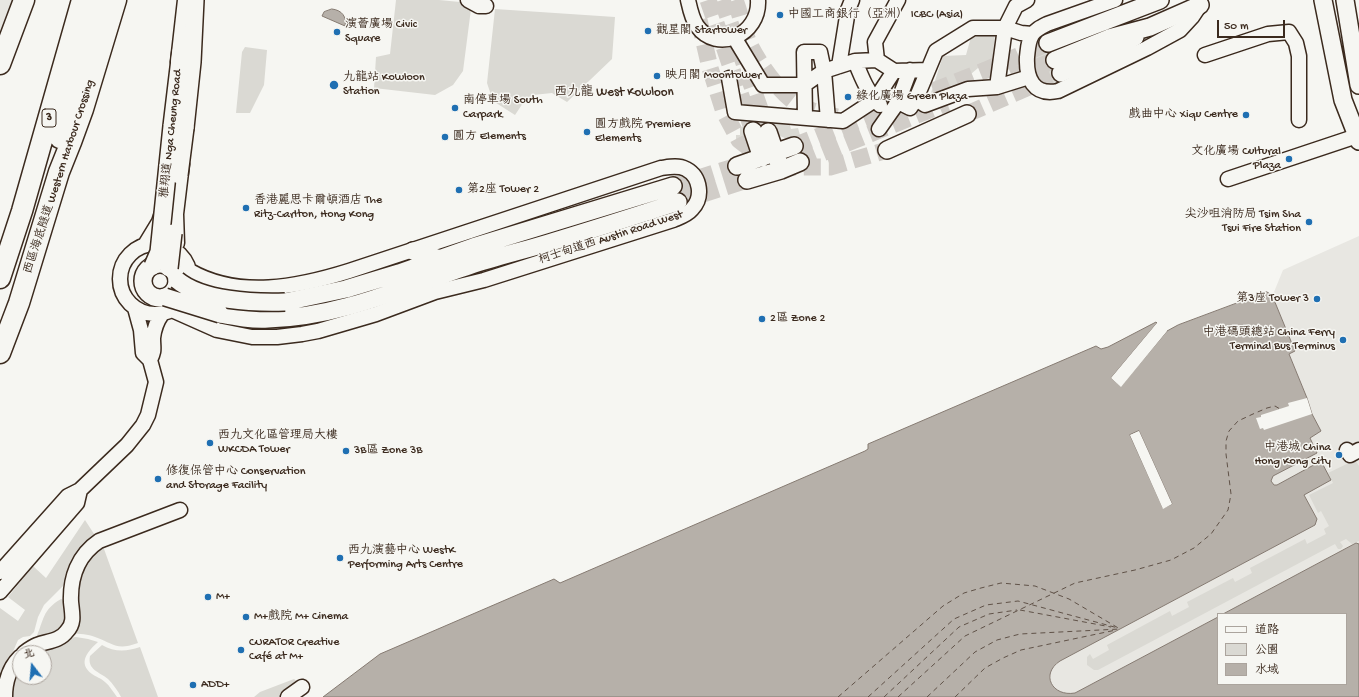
<!DOCTYPE html>
<meta charset="utf-8">
<style>
body{margin:0}
#map{position:relative;width:1359px;height:697px;overflow:hidden;background:#f6f6f2;font-family:"Gochi Hand","LXGW WenKai TC",sans-serif}
canvas{display:block}
.legend{position:absolute;left:1217px;top:613px;width:130px;height:72px;box-sizing:border-box;background:#f6f6f2;border:1px solid #aba49d;margin:0;padding:5px 7px;list-style:none;font-size:12px;color:#3b2a1e}
.legend li{display:flex;align-items:center;gap:8px;height:20px}
.legend b{width:20px;border:1px solid #aba49d}
.north{position:absolute;left:12px;top:645px;width:40px;height:40px;box-sizing:border-box;background:#f6f6f2;border:1px solid #aba49d;border-radius:50%;rotate:344deg;font-size:11px;font-weight:700;line-height:16px;text-align:center;color:#3b2a1e}
.north::after{content:'';display:block;margin:auto;width:14px;height:18px;background:#1f6fb2;clip-path:polygon(50% 0,100% 100%,50% 72%,0 100%)}
.scale{position:absolute;left:1217px;top:20px;width:68px;height:18px;box-sizing:border-box;border:2px solid #3b2a1e;border-top:0;padding-left:5px;font-size:12px;line-height:14px;white-space:nowrap;color:#3b2a1e;-webkit-text-stroke:3px #f6f6f2;paint-order:stroke}
</style>
<div id="map">
<canvas width="1359" height="697"></canvas>
<ul class="legend">
<li><b style="height:5px;background:#f6f6f2"></b>道路</li>
<li><b style="height:11px;background:#dad9d3"></b>公園</li>
<li><b style="height:11px;background:#b6b0a9"></b>水域</li>
</ul>
<div class="north">北</div>
<div class="scale">50 m</div>
</div>
<script>
const g = document.querySelector('canvas').getContext('2d');
g.lineJoin = 'round';
function paint(path, color) { g.fillStyle = color; g.fill(path, 'evenodd'); }
function stroke(path, color, width, dash) { g.strokeStyle = color; g.lineWidth = width; g.lineCap = dash ? 'butt' : 'round'; g.setLineDash(dash || []); g.stroke(path); }
function label(font, color, halo, rows, align = 'center') {
  g.font = font + ' "Gochi Hand","LXGW WenKai TC",sans-serif'; g.lineWidth = 3; g.setLineDash([]); g.textBaseline = 'middle'; g.strokeStyle = halo; g.fillStyle = color; for (const [text, x, y, turn = 0] of rows) {
    g.save(); g.translate(x, y); g.rotate((+turn || 0) * Math.PI / 180); g.textAlign = isNaN(turn) ? turn : align; if (halo) g.strokeText(text, 0, 0); g.fillText(text, 0, 0); g.restore();
  }
}
paint(new Path2D(`
 M0,0h14l-14,37z
 M1359,236v308l-3,-1 -133,71h-5v3l-143,76 -11,1 -5,-2 -8,-8 -1,-10 2,-6 8,-7 255,-136 2,-6 -13,-24 17,-34 -44,24 -4,-1 -2,-4 2,-4 44,-23 -7,-15 11,-7 -9,-17 -5,-17 -18,-43 6,-3 -23,-56 2,-3 9,-22z`), '#e8e7e2');
paint(new Path2D(`
 M396,0h43l21,2 11,7 -8,62 -10,14 -18,10 -61,-7 2,-31 14,-3z
 M495,9l120,8 -3,42 -45,43 -15,-9 -19,2 -10,8 -8,12 -22,-14 -6,-18z
 M1042,33l22,53 -24,-1 -9,-19 2,-21z
 M995,34l-3,30 -14,4 -28,24 -20,4 13,-40 23,-1 5,-18z
 M245,47l22,3 -3,35 -14,28h-14l6,-61z
 M758,119l22,1 1,3 8,-1 2,7 7,-1 7,25 -6,3 -10,-16 -20,-9 -23,1 -8,9 -2,6v-12h4v-8h4v-3l14,-2z
 M1355,460l4,6v75l-7,3 -6,-5 -6,3 3,4 -2,3h-3l-3,-5 -237,126h-4l-7,-5v-8l3,-3 3,5 16,-9 -2,-5 63,-34 2,5 17,-9 -2,-5 46,-24 2,4 17,-9 -2,-5 55,-29 2,5 19,-10 -2,-5 5,-3 -8,-15 -3,2 -9,-18 24,-12 -5,-10z
 M85,520l11,17 -29,45 -23,23 -6,12 -4,15 -4,4 -7,1 -5,3 -15,35 -3,14v-81l18,13 7,-11 -17,-13 25,-31 13,12z
 M102,545l2,4 34,94c-22,8 -23,1 -43,-6 -7,-3 -15,-3 -23,-4l4,-42 8,-27z
 M61,599l4,1 3,17 -6,13 -20,8h-6c8,-18 6,-28 25,-39z
 M76,637l12,2 10,3c-10,9 -21,21 -6,32 4,3 9,4 13,8 5,4 8,10 12,15h-107v-6l10,-27v13h24v-24h-11l36,-15z
 M102,645c12,7 24,7 38,2l18,50h-37c-3,-6 -8,-13 -13,-18 -8,-7 -21,-9 -18,-23z
 M294,679l4,3 -15,15h-29l6,-5z`), '#dad9d3');
const water = new Path2D(`
 M332,9c10,1 15,8 13,17l-23,-10 2,-4z
 M1267,292l5,3 23,56 -6,3 18,44 5,16 9,17 -11,7 7,15 -44,23 -2,5 3,4h3l44,-24 10,19 -27,15 13,24 -2,6 -255,136c-20,13 -8,36 15,32l143,-76v67h128v-70h-123l133,-71 3,1v153h-1036l57,-43 174,-75 6,4 305,-132 3,-2v-5l228,-98 5,3 7,-2 48,-25 1,1 -46,55 10,8 46,-55 11,-6zM1139,431l33,73 -9,4 -33,-73z`);
paint(water, '#b6b0a9');
stroke(water, '#857a71', 1);
paint(new Path2D(`
 M1157,323l2,1 -45,54 7,6 44,-54 2,1 -46,56 -10,-9z
 M1307,398l5,16 -48,16 -1,-2 -3,1 -4,-11 5,-1v-2l28,-9 -1,-3z
 M1139,431l33,73 -9,5 -33,-74zM1138,433l32,70 -6,3 -31,-70z`), '#f6f6f2');
stroke(new Path2D(`
 M1020,610l91,17
 M838,697l105,-91 21,-13 17,-5 20,-5 34,3 34,13 51,30
 M868,697l86,-78 32,-14 32,-4 100,27
 M884,697l75,-70 30,-13 28,-4
 M898,697l67,-61 110,-53 60,-13 36,-10 23,-12 17,-14 17,-24 3,-16 -5,-40v-13l3,-10 9,-10 15,-7 14,-6 8,-2 5,3
 M927,697l48,-45 22,-12 23,-6 100,-5
 M955,697l30,-29 18,-10 18,-8 95,-20`), '#605248', 1, [5, 4]);
stroke(new Path2D(`
 M708,0l45,131
 M722,0l46,132
 M735,0c5,13 8,28 13,41 9,20 30,50 48,62 12,8 27,11 41,14
 M699,20l11,48 14,44 15,28 24,19 22,8h45l57,-17
 M1012,77l43,-17
 M967,114l94,-41
 M794,146l192,-76 62,-27
 M800,162l147,-59
 M673,186l64,-20
 M678,202l69,-22`), '#d1cdc8', 17, [17, 8]);
const minor = new Path2D(`
 M468,0l11,6h7
 M688,0c2,9 4,19 9,26 20,28 63,9 61,-26
 M1115,0l-68,24c-6,3 -12,6 -15,11 -4,6 -4,14 -5,22 -1,21 6,39 31,34l89,-43 33,-18 12,-13 8,-12
 M734,37l29,48h41l20,-14 31,-10 22,-1 17,11 34,-1
 M1205,55l63,-21 21,-2 7,11 3,13v64
 M877,60l-2,-18 23,-42
 M855,61c6,15 13,33 25,44
 M178,62l7,-62
 M839,66l9,-56 4,-10
 M729,78l6,34 108,9 32,-21 19,-29
 M997,87l8,-59 11,-22 11,-6
 M916,99l20,-48 37,-23h32l16,5 11,1
 M898,102l12,-32
 M805,118l-1,-66h16l4,19 4,49
 M879,129l19,-27 12,6 6,-9 9,6 43,-16 29,-2 32,-10
 M1228,179l129,-43
 M177,243l-1,-29 6,-50
 M120 279a35 35 0 1 1 70 0a35 35 0 1 1-70 0Z
 M145,245l14,-23 2,-6
 M172,310l45,20 35,7h25l25,-3 16,-3 58,-17 59,-22 49,-12 189,-60c7,-3 14,-5 19,-11 11,-11 9,-32 -6,-40 -8,-4 -17,-2 -25,-1l-312,103c-51,16 -110,28 -159,0
 M150,360c5,-10 3,-11 3,-22 1,-9 4,-17 9,-24
 M1347,450l3,5 9,-5
 M0,572l68,-76 12,-6 47,-45 16,-20 5,-10 8,-33 -6,-22 -7,-7 -2,-23 -6,-22
 M0,592l77,-89 3,-13
 M24,653c4,-3 8,-6 13,-8 11,-4 23,-4 30,-14 8,-8 5,-18 4,-29 -1,-24 7,-47 28,-61l81,-31
 M5,697c0,-15 4,-29 15,-40
 M288,697l14,-10`);
const major = new Path2D(`
 M1323,0l20,100 16,41
 M1345,0l14,85
 M1048,43l112,-43
 M1055,60l54,-22 41,-11 50,-22
 M1061,73l51,-22 23,-14
 M172,126l9,-75
 M185,128l7,-66 3,-62
 M753,131l9,27
 M768,132l11,32
 M887,150l80,-36
 M737,166l57,-20
 M747,180l34,-10 19,-8
 M413,251l24,7
 M143 281a17 17 0 1 1 34 0a17 17 0 1 1-34 0Z
 M285,302l61,-13 53,-16 74,-26 200,-61
 M220,314c16,3 32,6 48,5 71,-2 135,-31 201,-53 26,-9 53,-15 79,-23 43,-13 87,-27 130,-41`);
const highway = new Path2D(`
 M0,64l24,-64
 M60,138l37,-138
 M0,278l22,-67 60,-211
 M0,353l19,-50 40,-131 12,-30 12,-33 33,-109`);
stroke(minor, '#3b2a1e', 17);
stroke(major, '#3b2a1e', 20);
stroke(highway, '#3b2a1e', 23);
stroke(minor, '#f6f6f2', 14);
stroke(major, '#f6f6f2', 17);
stroke(highway, '#f6f6f2', 20);
const majorBridge = new Path2D(`
 M179,175l6,-47
 M153,266l6,-14 13,-126
 M169,268l4,-35
 M177,280c25,21 77,23 108,22
 M165,297l55,17`);
stroke(majorBridge, '#3b2a1e', 20, []);
stroke(majorBridge, '#f6f6f2', 17);
for (const [x, y, r, color] of [
 [780,15,4,"#1f6fb2"],
 [648,31,4,"#1f6fb2"],
 [337,32,4,"#1f6fb2"],
 [657,76,4,"#1f6fb2"],
 [334,85,5,"#1f6fb2"],
 [848,97,4,"#1f6fb2"],
 [455,108,4,"#1f6fb2"],
 [1246,115,4,"#1f6fb2"],
 [587,132,4,"#1f6fb2"],
 [445,137,4,"#1f6fb2"],
 [1289,159,4,"#1f6fb2"],
 [459,190,4,"#1f6fb2"],
 [246,208,4,"#1f6fb2"],
 [1309,222,4,"#1f6fb2"],
 [1317,299,4,"#1f6fb2"],
 [762,319,4,"#1f6fb2"],
 [1343,340,4,"#1f6fb2"],
 [210,443,4,"#1f6fb2"],
 [346,451,4,"#1f6fb2"],
 [1339,455,4,"#1f6fb2"],
 [158,479,4,"#1f6fb2"],
 [340,558,4,"#1f6fb2"],
 [208,597,4,"#1f6fb2"],
 [246,617,4,"#1f6fb2"],
 [241,650,4,"#1f6fb2"],
 [193,685,4,"#1f6fb2"]
]) { const dot = new Path2D(); dot.arc(x, y, r, 0, 2 * Math.PI); g.fillStyle = color; g.fill(dot); stroke(dot, '#f6f6f2', 1.5); }
for (const [x, y, w] of [
 [49,118,14]
]) { const box = new Path2D(); box.roundRect(x - w / 2, y - 9, w, 18, 3); g.fillStyle = '#f6f6f2'; g.fill(box); stroke(box, '#3b2a1e', 1); }
label('bold 11px', '#3b2a1e', null, [
 ["3",49,118]
]);
label('12px', '#3b2a1e', '#f6f6f2', [
 ["中國工商銀行（亞洲） ICBC (Asia)",788,15],
 ["演薈廣場 Civic",345,25],
 ["Square",345,39],
 ["觀星閣 Startower",656,31],
 ["映月閣 Moontower",665,76],
 ["九龍站 Kowloon",343,78],
 ["Station",343,92],
 ["綠化廣場 Green Plaza",856,97],
 ["南停車場 South",463,101],
 ["Carpark",463,115],
 ["戲曲中心 Xiqu Centre",1238,115,"right"],
 ["圓方戲院 Premiere",595,125],
 ["Elements",595,139],
 ["圓方 Elements",453,137],
 ["文化廣場 Cultural",1281,152,"right"],
 ["Plaza",1281,166,"right"],
 ["第2座 Tower 2",467,190],
 ["香港麗思卡爾頓酒店 The",254,201],
 ["Ritz-Carlton, Hong Kong",254,215],
 ["尖沙咀消防局 Tsim Sha",1301,215,"right"],
 ["Tsui Fire Station",1301,229,"right"],
 ["第3座 Tower 3",1309,299,"right"],
 ["2區 Zone 2",770,319],
 ["中港碼頭總站 China Ferry",1335,333,"right"],
 ["Terminal Bus Terminus",1335,347,"right"],
 ["西九文化區管理局大樓",218,436],
 ["WKCDA Tower",218,450],
 ["中港城 China",1331,448,"right"],
 ["Hong Kong City",1331,462,"right"],
 ["3B區 Zone 3B",354,451],
 ["修復保管中心 Conservation",166,472],
 ["and Storage Facility",166,486],
 ["西九演藝中心 WestK",348,551],
 ["Performing Arts Centre",348,565],
 ["M+",216,597],
 ["M+戲院 M+ Cinema",254,617],
 ["CURATOR Creative",249,643],
 ["Café at M+",249,657],
 ["ADD+",201,685]
], 'left');
label('12px', '#3b2a1e', '#f6f6f2', [
 ["雅翔道 Nga Cheung Road",172,134,-84],
 ["西區海底隧道 Western Harbour Crossing",60,177,-72],
 ["柯士甸道西 Austin Road West",611,238,-18]
]);
label('13px', '#3b2a1e', '#f6f6f2', [
 ["西九龍 West Kowloon",614,93]
]);
</script>
